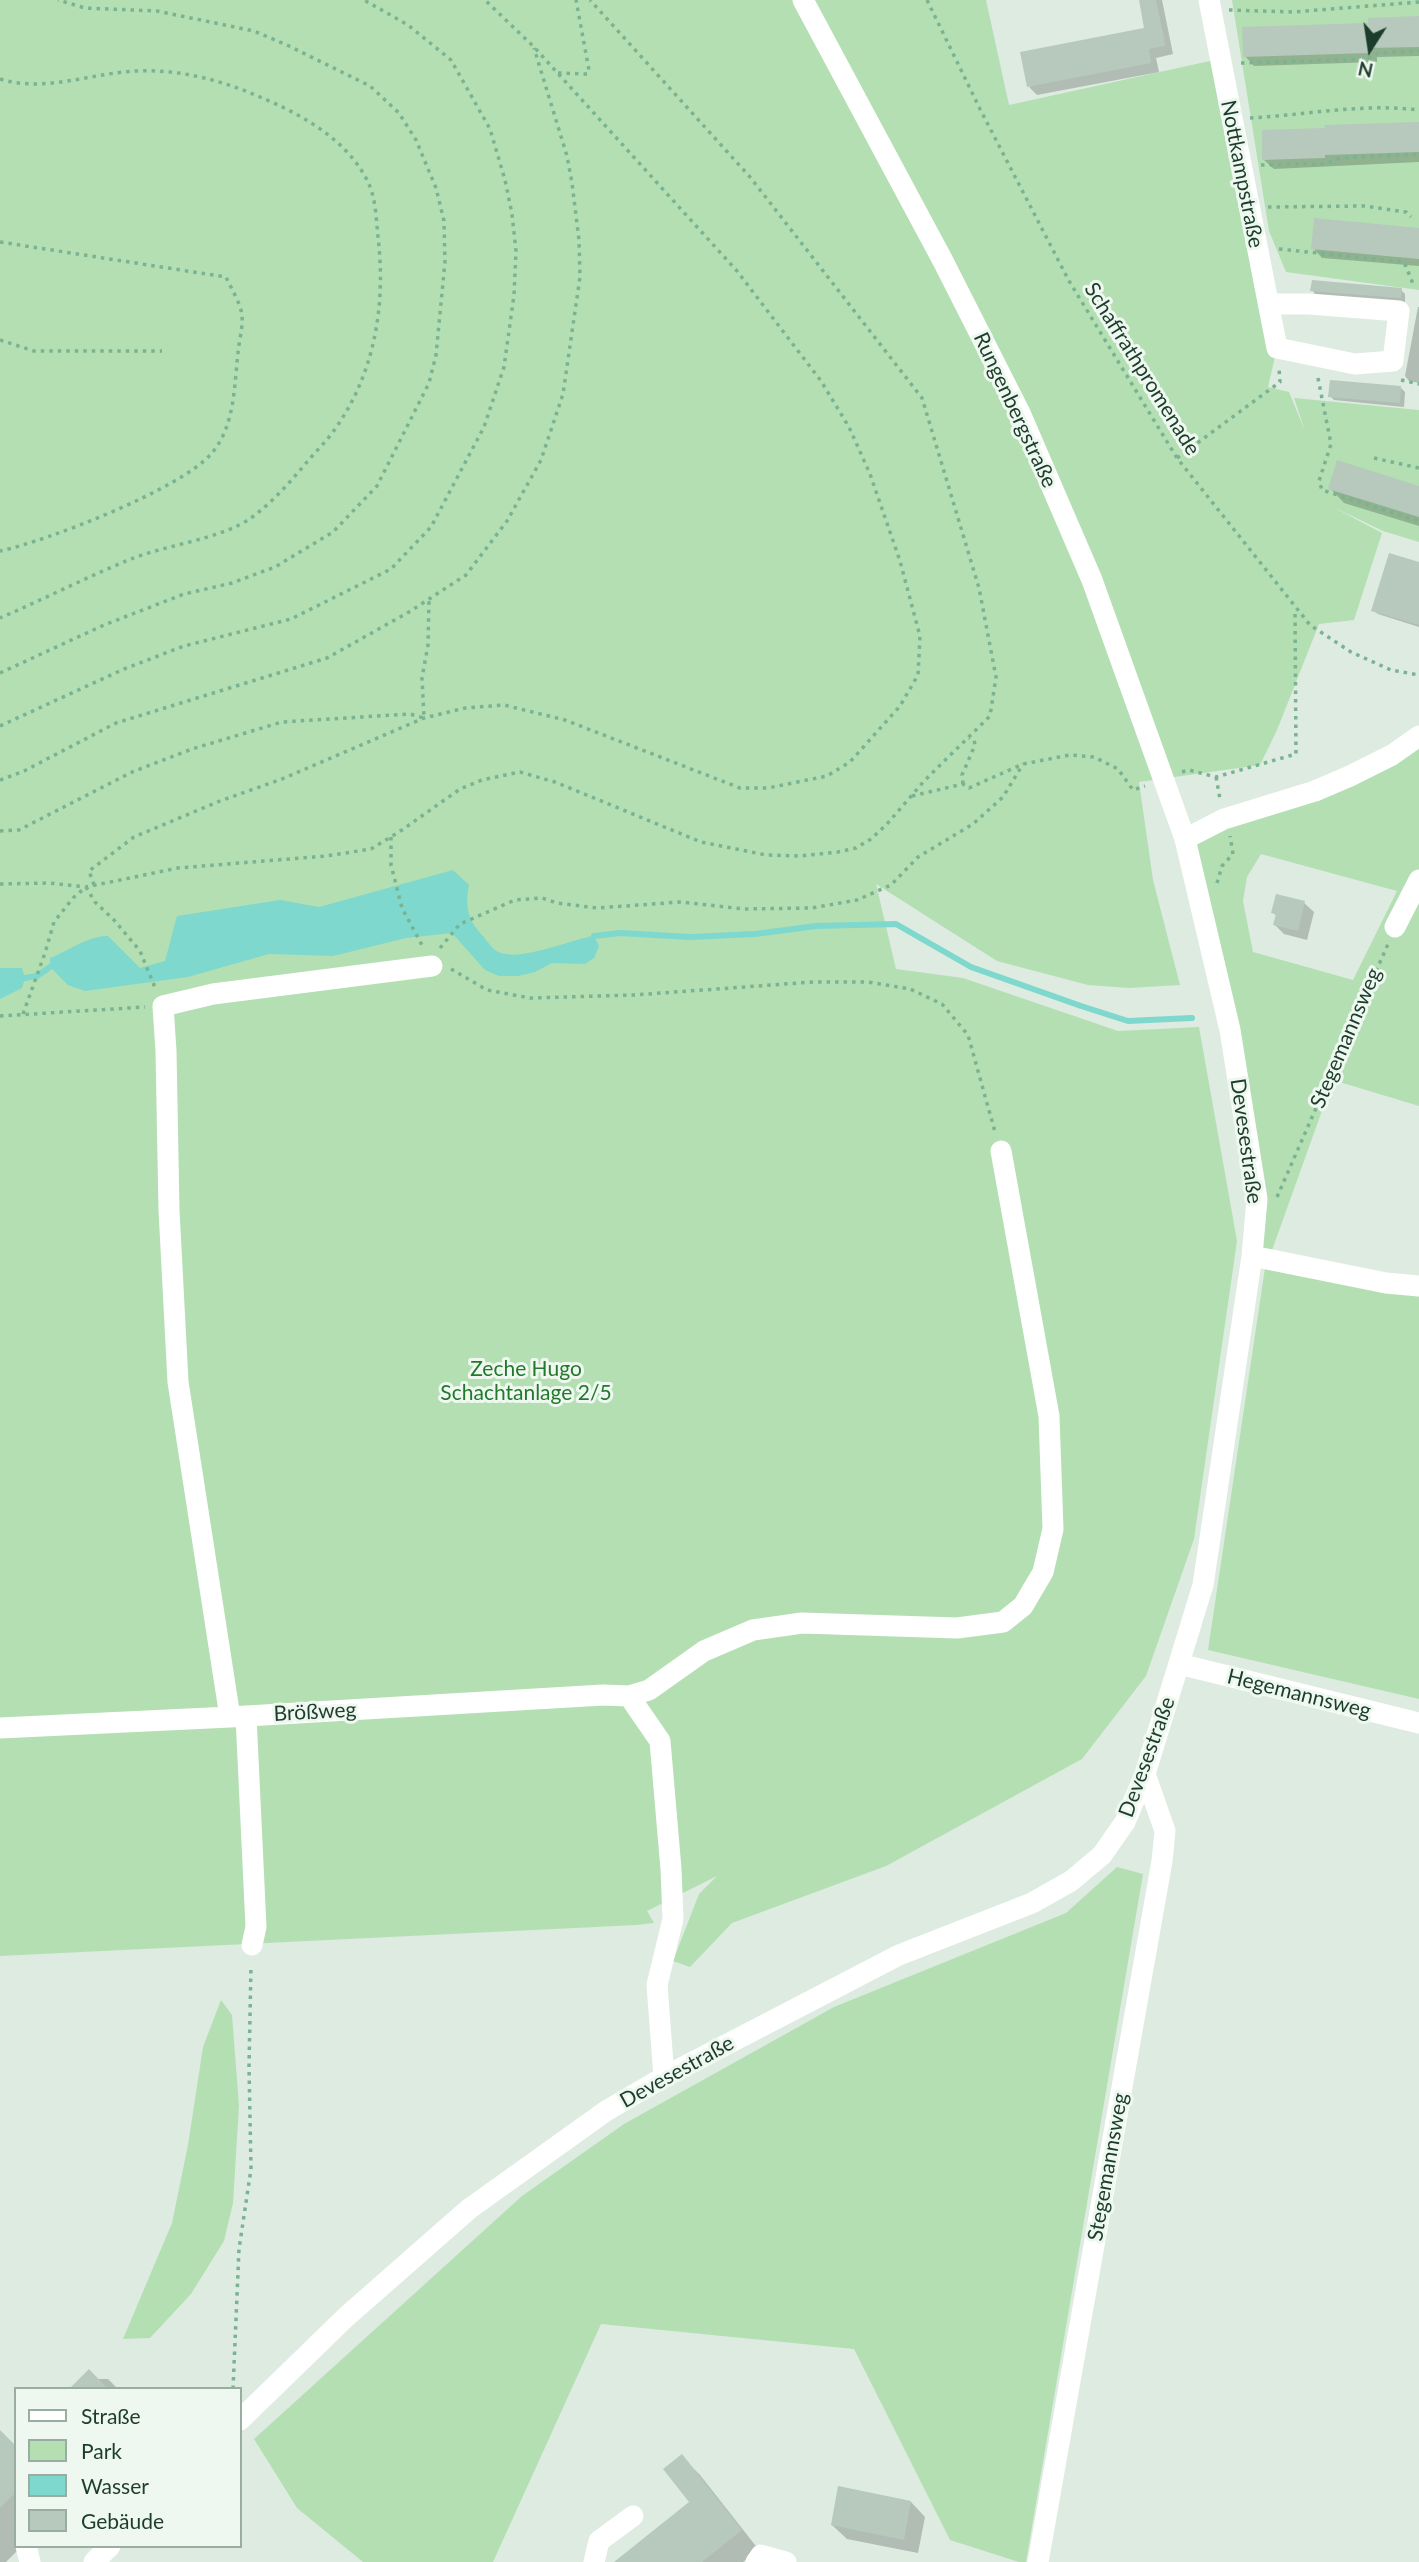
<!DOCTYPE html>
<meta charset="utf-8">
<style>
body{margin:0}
#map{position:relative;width:1419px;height:2562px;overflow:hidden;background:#ddebe1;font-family:Lato,sans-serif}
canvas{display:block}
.legend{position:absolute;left:14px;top:2387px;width:228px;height:161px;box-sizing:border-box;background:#eef8f0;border:2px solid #9aada1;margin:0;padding:9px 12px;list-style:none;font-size:21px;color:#1d3d2b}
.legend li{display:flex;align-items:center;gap:14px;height:35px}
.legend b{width:35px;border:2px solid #9aada1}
.north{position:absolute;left:1335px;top:14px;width:70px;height:70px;-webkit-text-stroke:5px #eef8f0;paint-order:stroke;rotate:192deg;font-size:19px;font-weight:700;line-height:28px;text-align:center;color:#1d3d2b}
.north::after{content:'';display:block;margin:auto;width:24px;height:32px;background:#1d3d2b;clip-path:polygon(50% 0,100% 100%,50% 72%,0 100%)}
</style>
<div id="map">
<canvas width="1419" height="2562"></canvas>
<ul class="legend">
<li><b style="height:9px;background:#fff"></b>Straße</li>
<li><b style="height:19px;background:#b4dfb3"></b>Park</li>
<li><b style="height:19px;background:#7ed8cd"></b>Wasser</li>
<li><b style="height:19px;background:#b6c9bc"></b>Gebäude</li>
</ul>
<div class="north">N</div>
</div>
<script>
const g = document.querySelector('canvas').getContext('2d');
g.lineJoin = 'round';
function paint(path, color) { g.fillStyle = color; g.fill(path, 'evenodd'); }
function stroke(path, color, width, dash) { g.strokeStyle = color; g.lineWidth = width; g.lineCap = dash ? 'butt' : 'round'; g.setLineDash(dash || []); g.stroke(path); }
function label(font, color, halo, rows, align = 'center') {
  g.font = font + ' Lato,sans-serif'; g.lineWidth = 6; g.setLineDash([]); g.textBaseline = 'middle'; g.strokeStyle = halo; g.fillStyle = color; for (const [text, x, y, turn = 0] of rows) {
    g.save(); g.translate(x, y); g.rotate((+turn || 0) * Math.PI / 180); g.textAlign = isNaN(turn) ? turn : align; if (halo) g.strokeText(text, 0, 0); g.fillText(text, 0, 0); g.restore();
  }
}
paint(new Path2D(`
 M0,0h986l23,105 210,-46 58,289 -9,39 21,5 16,39 -11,-33 125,12v132l-36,-11 -50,-24 49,26 -28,87 -35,4 -42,106 -17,35 -121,17 14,98 27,105 -51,3 -41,-3 -91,-24 -121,-77 20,85 67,9 155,53 81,-4 38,214 -43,298 -48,137 -64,83 -196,107 -154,57 -42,44 -17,-6 26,-67 18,-18 -70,35 7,12 -18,2 -636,31z
 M1232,0h187v290l-133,-18 -17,-41z
 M1419,736v370l-86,-26 -67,187 153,28v404l-211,-49 57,-382 -16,-126 -64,-303zM1261,854l136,37 -44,89 -100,-28 -10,-51 4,-24z
 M1117,1867l26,7 -117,688h-7l-69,-22 -96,-191 -253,-25 -108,238h-130l-66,-54 -43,-69 268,-243 102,-72 210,-117 232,-94z
 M221,2000l11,15 7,91 -6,97 -9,38 -33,53 -41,44 -27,1 49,-116 16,-78 15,-98z`), '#b4dfb3');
paint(new Path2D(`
 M453,870l16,15c-4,20 -2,33 12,49 5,5 9,12 14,16 20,15 76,-11 99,-14l5,10 -5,12 -9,6 -33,-1 -17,9 -16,4h-20l-14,-6 -33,-37 -46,5 -73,18 -64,-2 -81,23 -103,14 -17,-6 -18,-18v-9c18,-7 40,-23 58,-22l32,32 25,-7 12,-45 103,-16 39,7z
 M0,968h22l3,10 -3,10 -22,11z`), '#7ed8cd');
paint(new Path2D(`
 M1141,0h21l11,54 -17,4 3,14 -122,23 -8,-8 117,-58z
 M1419,18v38l-42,1v5l-123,4 -9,-10 125,-31z
 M1419,124v38l-145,7 -10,-9z
 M1419,230v36l-97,-8 -9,-10z
 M1312,290h89l4,4v8l-89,-7z
 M1418,307h1v76l-10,-2 -4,-5z
 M1401,388l4,4 -1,15 -70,-7 -4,-4z
 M1330,488h89v38l-75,-23z
 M1419,564v63l-41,-13 -5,-4z
 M1304,903l10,9 -7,28 -23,-6 -9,-9 2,-9 -4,-3z
 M97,2379h11l10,10h-46z
 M0,2432l16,16v98h6l-16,16h-6z
 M682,2457l18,18 59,75 -16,12h-126l75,-60z
 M911,2502l14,15 -7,36 -71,-14 -15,-14z`), '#0003');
stroke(new Path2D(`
 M594,936l26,-3 70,4 65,-3 61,-8 80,-2 75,43 110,39 47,15 64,-3
 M25,978l12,-2 13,-9`), '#7ed8cd', 6);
paint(new Path2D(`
 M1139,0h17l8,38 1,8 -16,3 2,14 -124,24 -7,-35 124,-24z
 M1419,16v31l-50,1v5l-126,4 -1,-30 126,-4v-5z
 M1419,122v30l-94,3v3l-63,2v-30l63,-2 -1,-3z
 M1314,218l105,10v31l-108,-10z
 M1312,280l90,8 -1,10 -91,-7z
 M1330,380l71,6 -1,17 -72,-6z
 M1337,460l82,26v31l-91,-28z
 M1389,553l30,9v63l-48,-14z
 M1276,894l29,7 -7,30 -25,-6 3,-11 -5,-1z
 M89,2369l19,20h-39z
 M0,2430l16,16v46l-16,16z
 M682,2454l60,76 -40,32h-88l75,-60 -26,-33z
 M838,2486l73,15 -7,39 -73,-15z`), '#b6c9bc');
stroke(new Path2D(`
 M927,0l53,109 89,172 108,177 133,167 41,27 40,18 28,5
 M1229,10l64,2 126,-10
 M1241,63l127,-4 10,-6 41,-2
 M558,73l29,1 2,-4 -13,-70
 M0,79c45,14 91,-6 136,-8 43,-2 85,9 124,26 41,17 86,42 107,83 9,17 9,38 11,57 8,67 -3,136 -43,192 -8,12 -19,22 -28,33 -17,20 -34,40 -56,56 -30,21 -85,27 -120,41 -44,18 -87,40 -131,59
 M1250,118c56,-3 113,-15 169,-8
 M1261,165l64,-1 15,-6 79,-4
 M1268,207l97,-1 41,6 5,5
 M0,242l226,35c5,11 15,27 16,39 1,12 -3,25 -4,37 -4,34 -3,74 -27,101 -30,35 -164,87 -211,97
 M1279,249l125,13 10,24
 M0,340l34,11h128
 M1318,378l13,66 -12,37 3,9 97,31
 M1401,380l18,4
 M1177,458l103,-76 -1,-14
 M1374,458l45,10
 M0,673l104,-48 80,-31 48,-11 43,-16 58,-35 44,-46 52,-103 7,-28 9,-93 -1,-41 -8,-33 -20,-48 -17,-27 -29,-27 -81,-40 -35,-15 -97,-20 -72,-3 -27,-8
 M0,726l124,-57 60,-23 107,-27 100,-50 40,-42 53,-100 20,-60 10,-72 2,-44 -4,-37 -7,-34 -15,-51 -39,-69 -43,-35 -44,-25
 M1182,772l7,-2 27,7 80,-23 -1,-144
 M1216,777l4,22
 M0,780l24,-9 92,-48 211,-65 82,-46 57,-37 41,-54 34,-61 22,-66 17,-117 -1,-37 -7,-57 -5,-27 -33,-108
 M963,784l-1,-9 13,-30 -1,-5 -5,-2
 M912,796l51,-12 6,4 54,-24 47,-9 24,2 24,12 15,21 12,-4
 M0,831l19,-1 113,-58 60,-23 90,-27 128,-8 14,4 -2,-40 6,-33 1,-44
 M391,837v28l11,43 21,39
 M1217,883l5,-17 11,-12 -3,-18
 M0,884l49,-1 37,4 92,-19 148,-12 45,-7 31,-19 58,-41 22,-9 38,-8 35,10 146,60 65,13 34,1 38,-4 18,-4 15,-9 16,-15 38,-44 65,-64 6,-39 -17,-89 -57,-190 -172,-221 -160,-177
 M94,885l-5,-14 45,-34 86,-36 62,-22 142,-61 41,-10 39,-3 61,15 175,68h28l59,-12 23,-14 50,-56 18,-31 2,-39 -20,-75 -30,-87 -21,-47 -28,-46 -84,-110 -203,-224 -49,-47
 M440,948l20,-24 55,-24 27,-2 15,5 40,5 84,-6 63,7 68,-1 45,-8 34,-15 27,-28 55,-33 30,-27 20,-33
 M451,969l36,21 43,8 104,-3 179,-13h55l42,7 32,15 26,31 27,97
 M23,1014l22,-61 9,-31 19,-24 13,-11 9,15 19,18 26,31 16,39
 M0,1016l145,-9
 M1277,1197l111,-253
 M233,2389l6,-140 12,-80 -2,-102 2,-102`), '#7ab391', 3.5, [3.5, 5]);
stroke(new Path2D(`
 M1209,0l68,348 78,16 38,-3 6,-50 -90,-7h-40
 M1185,839l39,-20 91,-28 35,-15 42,-21 27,-19
 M1395,927l24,-47
 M1252,1256l134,27 33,3
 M1179,1664l240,59
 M629,1696l31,45 11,128 2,50 -16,66 7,92
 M246,1716l10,211 -4,18
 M230,1717l-52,-335 -9,-172 -3,-159 -3,-45 50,-12 219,-28
 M0,1728l230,-11 373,-22 26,1 20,-6 55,-39 49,-21 49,-7 155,5 46,-6 20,-16 20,-34 10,-43 -4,-113 -48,-265
 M240,2420l106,-103 123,-108 137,-98 58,-34 235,-122 133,-52 39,-22 31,-26 23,-33 20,-48 58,-189 49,-329 5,-57 -27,-169 -45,-191 -93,-259 -72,-167 -77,-152 -140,-261
 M26,2546l4,16
 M94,2562l16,-16
 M594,2562l5,-21 34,-25
 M756,2562l5,-7 25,7
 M1038,2562l124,-701 3,-30 -20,-57`), '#fff', 21);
label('21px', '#1d3d2b', '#eef8f0', [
 ["Nottkampstraße",1242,174,79],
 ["Schaffrathpromenade",1142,369,58],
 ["Rungenbergstraße",1015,410,65],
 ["Stegemannsweg",1346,1038,-67],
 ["Devesestraße",1246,1141,82],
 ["Hegemannsweg",1299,1694,14],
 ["Brößweg",315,1712,-3],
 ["Devesestraße",1147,1757,-70],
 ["Devesestraße",677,2072,-29],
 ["Stegemannsweg",1108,2167,-80]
]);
label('21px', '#23782c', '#eef8f0', [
 ["Zeche Hugo",526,1369],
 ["Schachtanlage 2/5",526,1393]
]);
</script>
